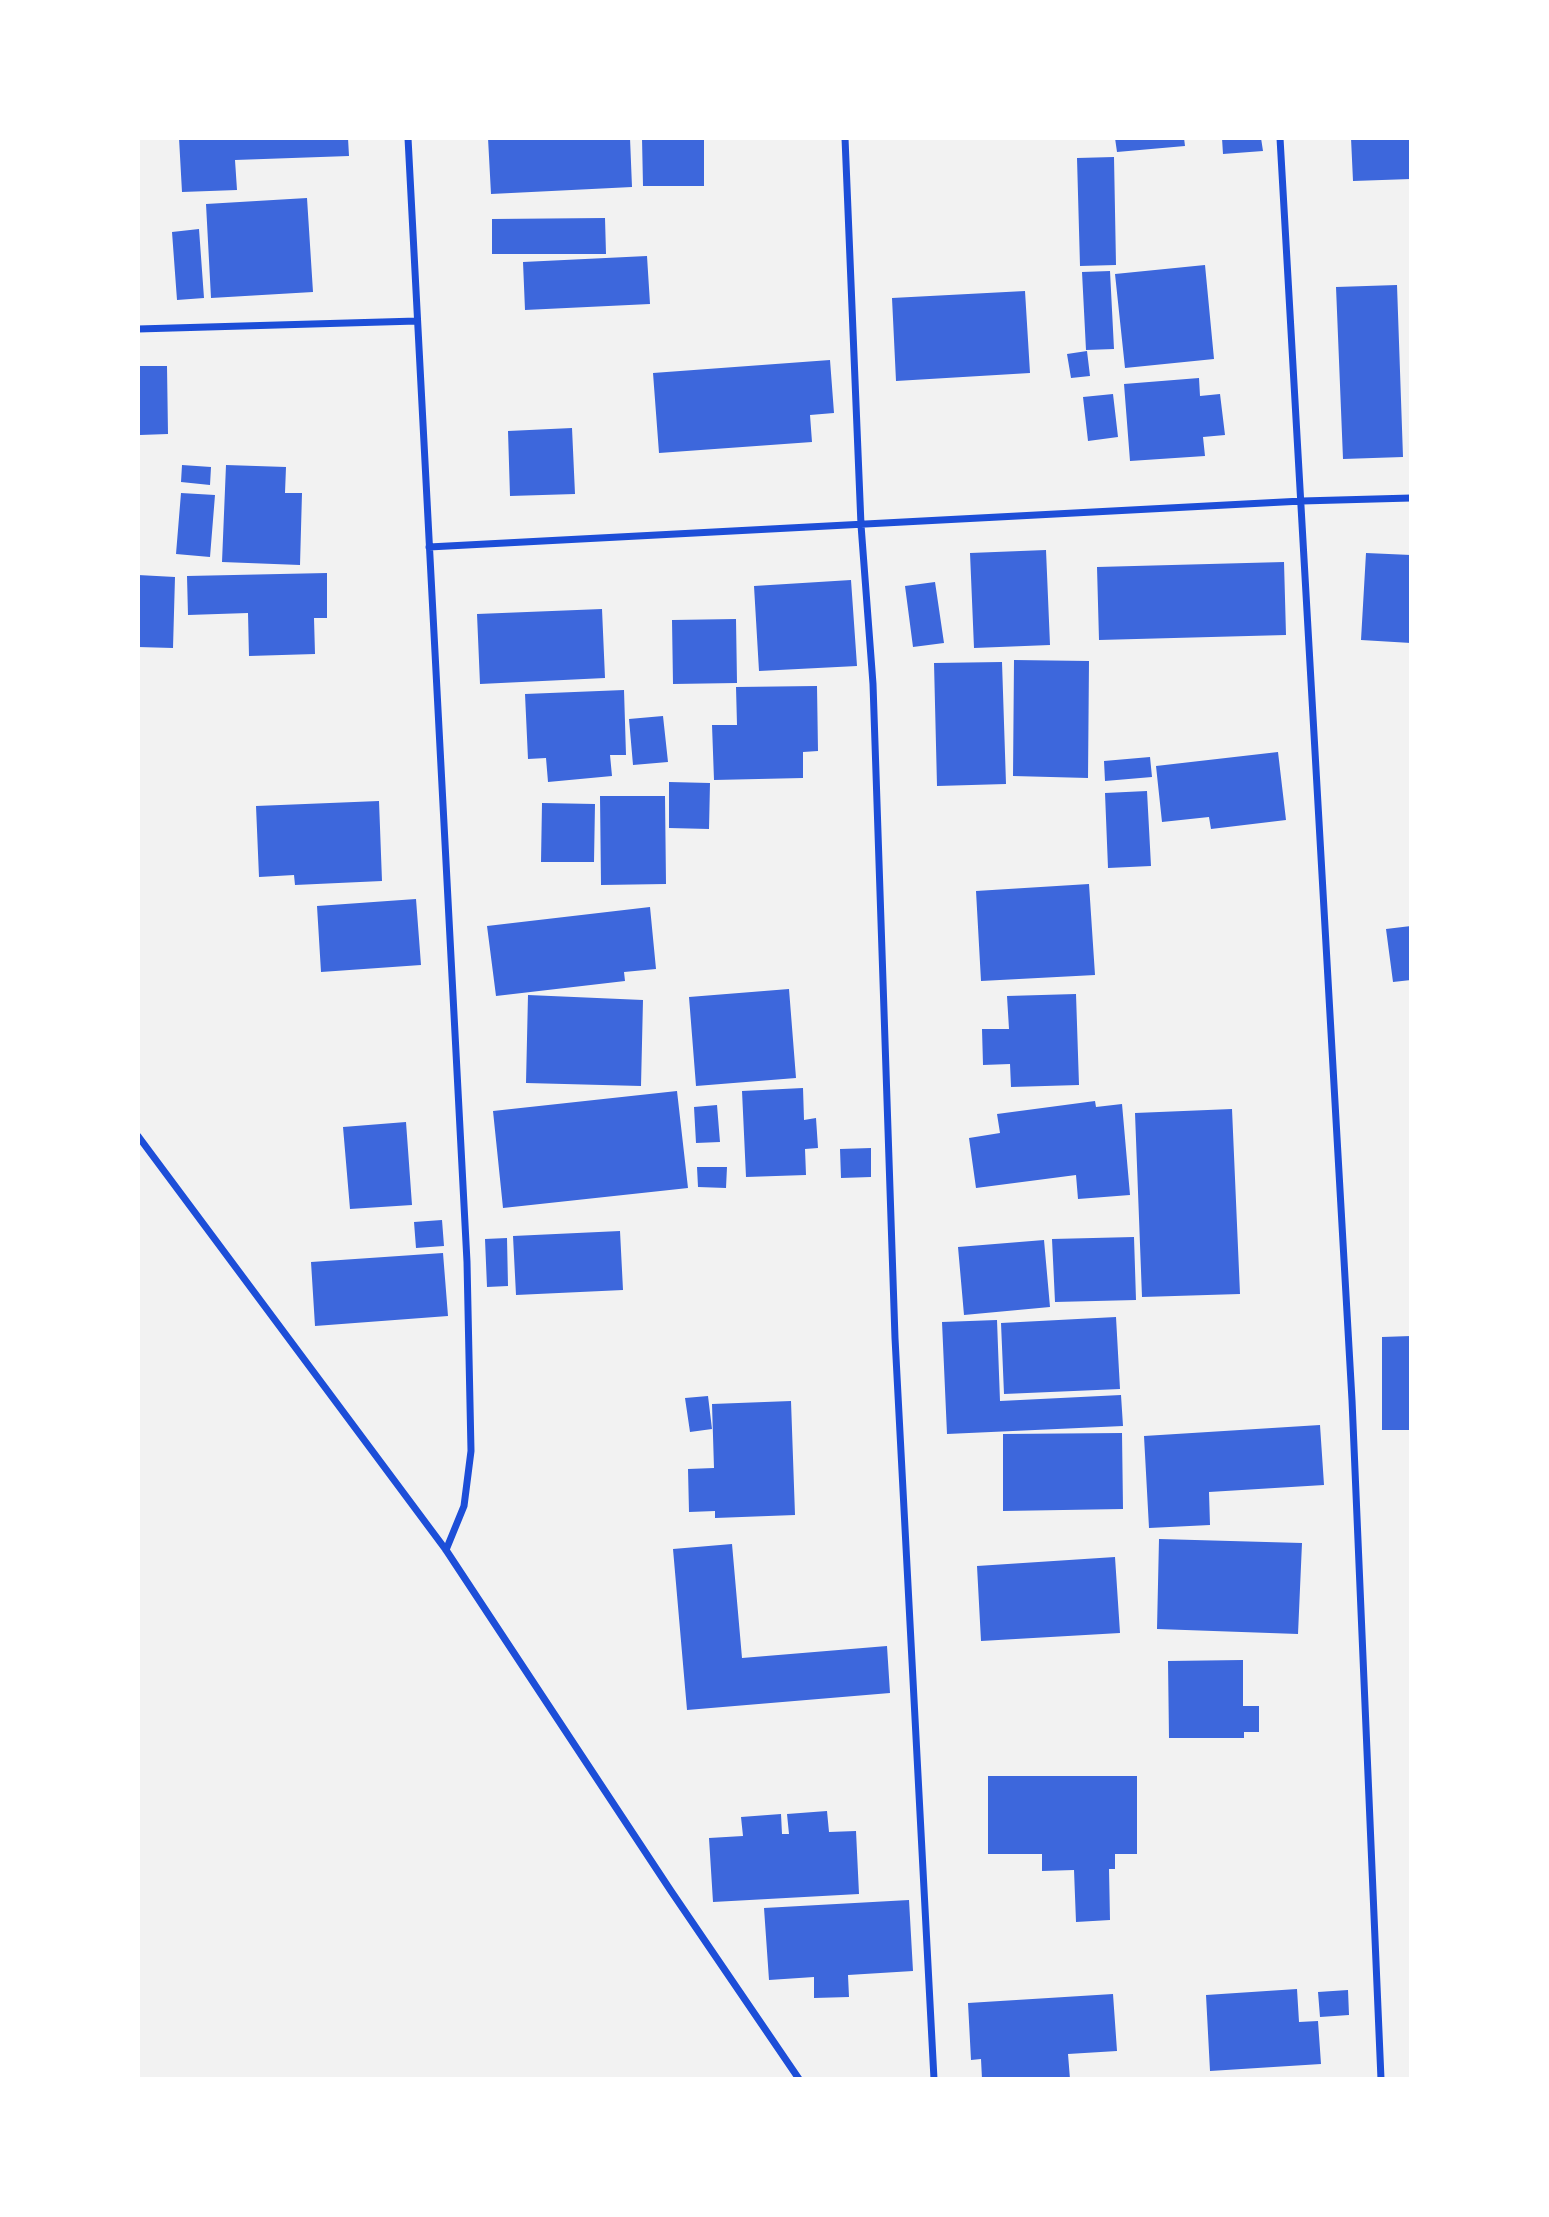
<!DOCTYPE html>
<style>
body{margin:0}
#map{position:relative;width:1549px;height:2217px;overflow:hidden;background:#f2f2f2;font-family:"IBM Plex Sans",sans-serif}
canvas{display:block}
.frame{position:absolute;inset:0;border:140px solid #fff;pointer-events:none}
</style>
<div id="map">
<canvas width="1549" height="2217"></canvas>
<div class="frame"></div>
</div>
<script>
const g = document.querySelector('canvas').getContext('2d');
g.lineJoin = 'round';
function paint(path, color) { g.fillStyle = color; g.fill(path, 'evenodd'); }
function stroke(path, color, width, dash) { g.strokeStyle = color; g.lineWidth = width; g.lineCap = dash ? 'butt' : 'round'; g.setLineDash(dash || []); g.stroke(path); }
paint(new Path2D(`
 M179,138h169l1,18 -114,4 2,30 -55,2z
 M488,138h142l2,49 -141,7z
 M642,138h62v48h-61z
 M1115,138h69l1,8 -68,6z
 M1222,138h39l2,13 -40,3z
 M1351,138h60v41l-58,2z
 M1114,157l2,108 -36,1 -3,-108z
 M307,198l6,94 -102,6 -5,-94z
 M605,218l1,36h-114v-35z
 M199,229l5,69 -27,2 -5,-68z
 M647,256l3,48 -125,6 -2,-48z
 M1205,265l9,94 -89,9 -10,-94z
 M1110,271l4,78 -28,1 -4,-78z
 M1397,285l6,172 -60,2 -7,-172z
 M1025,291l5,82 -134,8 -4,-83z
 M1087,351l3,25 -19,2 -4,-24z
 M830,360l4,53 -24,2 2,27 -153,11 -6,-80z
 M139,366h28l1,68 -28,1z
 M1199,378l1,18 20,-2 5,41 -22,2 2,19 -75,5 -6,-77z
 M1113,394l5,43 -30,4 -5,-44z
 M572,428l3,66 -65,2 -2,-65z
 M182,465l29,2 -1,18 -29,-3z
 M226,465l60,2 -1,26h17l-2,72 -78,-3z
 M181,493l34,2 -5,62 -34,-3z
 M1046,550l4,95 -76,3 -4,-95z
 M1366,553l45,2v88l-50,-3z
 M1284,562l2,73 -187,5 -2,-73z
 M327,573v45h-13l1,36 -66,2 -1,-43 -60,2 -1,-39z
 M138,575l37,2 -2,71 -35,-1z
 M851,580l6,86 -98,5 -5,-85z
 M935,582l9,61 -31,4 -8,-61z
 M602,609l3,69 -125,6 -3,-70z
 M736,619l1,64 -64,1 -1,-64z
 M1014,660l75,1 -1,117 -75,-2z
 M1002,662l4,122 -69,2 -3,-123z
 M817,686l1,65 -15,1v26l-89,2 -2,-55h25l-1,-38z
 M624,690l2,65h-16l2,21 -64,6 -2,-24 -18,1 -3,-65z
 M663,716l5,46 -35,3 -4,-46z
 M1278,752l8,68 -75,9 -2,-12 -47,5 -6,-56z
 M1150,757l2,20 -47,4 -1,-20z
 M669,782l41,1 -1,46 -40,-1z
 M1147,791l4,75 -43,2 -3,-75z
 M600,796h65l1,88 -65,1z
 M379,801l3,80 -87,4 -1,-10 -35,2 -3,-71z
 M542,803l53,1 -1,58h-53z
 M1089,884l6,91 -114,6 -5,-90z
 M416,899l5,66 -100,7 -4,-66z
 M650,907l6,62 -32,3 1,9 -129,15 -9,-70z
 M1411,926v54l-18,2 -7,-53z
 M789,989l7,89 -100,8 -7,-89z
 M1076,994l3,91 -68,2 -1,-23 -27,1 -1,-36h27l-2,-33z
 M528,995l115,5 -2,86 -115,-3z
 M803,1088l1,32 12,-2 2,30 -13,1 1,26 -60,2 -4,-86z
 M677,1091l11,97 -185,20 -10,-97z
 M1095,1101l1,6 26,-3 8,91 -52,4 -2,-24 -100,13 -7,-50 31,-5 -3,-19z
 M717,1105l3,37 -24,1 -2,-36z
 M1232,1109l8,185 -98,3 -7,-184z
 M406,1122l6,83 -62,4 -7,-82z
 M871,1148v29l-30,1 -1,-29z
 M697,1167h30l-1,21 -28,-1z
 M442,1220l2,26 -28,2 -2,-26z
 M620,1231l3,59 -107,5 -3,-59z
 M1134,1237l2,63 -81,2 -3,-63z
 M507,1238l1,48 -21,1 -2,-48z
 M1044,1240l6,67 -86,8 -6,-68z
 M443,1253l5,63 -133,10 -4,-64z
 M1116,1317l4,72 -116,5 -3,-71z
 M997,1320l3,81 121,-6 2,31 -176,8 -5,-112z
 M1411,1336v94h-29v-93z
 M708,1396l4,33 -22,3 -5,-34z
 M791,1401l4,114 -80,3v-7l-26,1 -1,-43 26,-1 -2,-64z
 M1320,1425l4,60 -115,7 1,33 -61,3 -5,-92z
 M1122,1433l1,76 -120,2v-77z
 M1159,1539l143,4 -4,91 -141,-5z
 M732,1544l10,114 145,-12 3,47 -203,17 -14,-161z
 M1115,1557l5,76 -139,8 -4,-75z
 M1243,1660v46h16v26h-15v6h-75l-1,-77z
 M988,1776h149v78h-22v15h-6l1,51 -34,2 -2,-52 -32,1v-17h-54z
 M827,1811l2,21 27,-1 3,63 -146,8 -4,-64 34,-2 -2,-19 40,-3 1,20h7l-2,-20z
 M909,1900l4,71 -65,4 1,22 -35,1v-21l-45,3 -5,-72z
 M1297,1989l2,33 19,-1 3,43 -111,7 -4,-76z
 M1348,1990l1,25 -29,2 -2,-25z
 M1113,1994l4,57 -49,3 2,25h-88l-1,-20 -10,1 -3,-57z`), '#3d67dc');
stroke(new Path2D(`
 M408,138l59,1124 4,189 -7,55 -18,44
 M845,138l16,387 12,159 22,654 39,741
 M1280,138l72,1262 29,679
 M138,329l279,-8
 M429,547l873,-46 109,-3
 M138,1136l308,414 225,341 128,188`), '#1d4ed8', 7);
</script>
